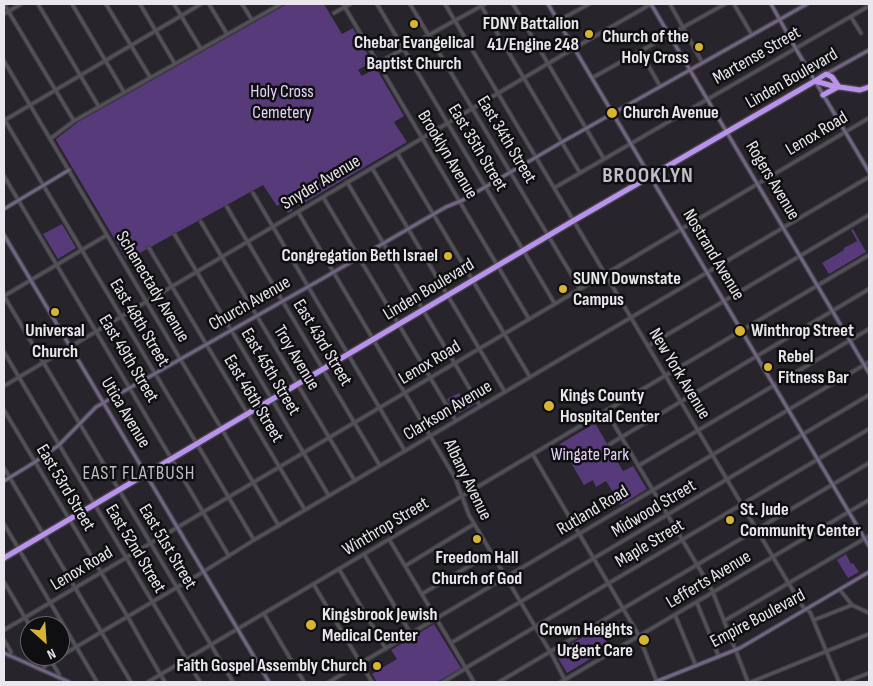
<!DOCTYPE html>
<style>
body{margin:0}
#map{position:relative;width:873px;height:686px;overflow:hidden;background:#27242b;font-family:"Sofia Sans Condensed",sans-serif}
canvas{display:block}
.frame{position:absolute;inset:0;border:5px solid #e9e7eb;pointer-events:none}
.north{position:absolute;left:20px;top:616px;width:50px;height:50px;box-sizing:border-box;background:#0f0e11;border:1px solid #666568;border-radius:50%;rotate:154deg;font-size:14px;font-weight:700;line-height:20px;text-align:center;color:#e9e7eb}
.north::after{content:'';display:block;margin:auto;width:18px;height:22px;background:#d7b434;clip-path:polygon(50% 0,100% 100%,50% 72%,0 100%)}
</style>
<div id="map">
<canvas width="873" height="686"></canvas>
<div class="frame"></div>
<div class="north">N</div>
</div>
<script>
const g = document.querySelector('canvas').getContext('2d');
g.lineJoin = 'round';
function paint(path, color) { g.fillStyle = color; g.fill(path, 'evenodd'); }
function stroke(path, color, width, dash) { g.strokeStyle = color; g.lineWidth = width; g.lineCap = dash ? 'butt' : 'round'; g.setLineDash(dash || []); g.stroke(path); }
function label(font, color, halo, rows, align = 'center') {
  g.font = font + ' "Sofia Sans Condensed",sans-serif'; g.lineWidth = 5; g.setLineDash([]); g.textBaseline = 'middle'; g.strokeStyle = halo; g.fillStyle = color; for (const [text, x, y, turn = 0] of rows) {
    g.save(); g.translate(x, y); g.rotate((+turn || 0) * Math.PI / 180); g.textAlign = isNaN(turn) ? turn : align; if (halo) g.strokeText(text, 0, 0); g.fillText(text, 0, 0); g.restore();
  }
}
paint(new Path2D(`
 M287,4h37l18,30 11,-6 19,34 -14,8 4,6 14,-8 28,48 -10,6 13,20 -108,64 -2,-1 -5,3v3l-4,2 -6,-10 -5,3 -14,-21 -136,75 -71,-120v-1l22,-17z
 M62,224l14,24 -18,11 -15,-25z
 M853,229l13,23 -37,22 -7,-11 22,-13v-2l13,-7 -6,-11z
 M459,393l4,5 7,-4 5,10 -19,11 -9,-16z
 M595,423l28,48 10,-5 14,23 -26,16 -15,-24 -10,6 -3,-7 -9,5 -24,-41z
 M846,554l5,10 2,-1 6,9 -11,6 -11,-18z
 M434,624l27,44 -24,14h-60l-5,-8 25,-15 -6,-9z
 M597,629l3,1 10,17 -43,26 -12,-20z`), '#573a7a');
const street = new Path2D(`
 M4,4l70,117
 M38,4l61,103
 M72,4l52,88
 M106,4l44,73
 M140,4l35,60
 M174,4l27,45
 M209,4l18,30
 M242,4l10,16
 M343,4l186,315
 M377,4l178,300
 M410,4l170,285
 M445,4l344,580 14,23 7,5 29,70
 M480,4l100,169
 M513,4l91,155
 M670,4l32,58
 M734,4l18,31
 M334,13l16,-9
 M4,14l17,-10
 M851,17l10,16
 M558,21l31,-17
 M640,51l20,35
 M4,61l275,465
 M378,63l107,-59
 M592,78l133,-74
 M4,119l250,421
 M5,120l196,-116
 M50,139l24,-18 207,-117
 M397,153l133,224
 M372,168l133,224
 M4,176l225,380
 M347,182l133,224
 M554,188l315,-182
 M253,193l152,258
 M323,197l133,224
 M227,207l153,259
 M298,212l157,266 14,37 83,140 14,27
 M201,222l154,259
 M175,235l154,261
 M149,248l156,262
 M4,296l229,386
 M4,296l103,-61
 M648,346l221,-131
 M4,352l196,330
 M4,386l567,-336 80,-46
 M4,410l125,209c12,21 23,42 36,63
 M606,411l106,179 36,92
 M610,444l259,-155
 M533,455l105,179 19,48
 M638,466l231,-137
 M4,468l127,214
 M4,524l93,158
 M389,539l85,143
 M364,554l47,80
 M405,566l69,-42
 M339,569l47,80
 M4,582l26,44
 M314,585l58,97
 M840,590l12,15 17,8
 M422,594l69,-41
 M697,603l22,54
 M264,614l40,68
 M675,615l21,51
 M814,620l38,-15
 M724,621l145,-85
 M4,630l865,-512
 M4,640l7,12 -2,4
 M451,643l418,-248
 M48,656l11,18v4
 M42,670l2,-3 5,-4 154,-91 51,-32 615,-363
 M148,682l721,-427
 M329,682l540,-320
 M443,682l20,-12 6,-4 400,-237
 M499,682l370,-219
 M561,682l308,-182
 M751,682l118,-48
 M846,682l23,-9`);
const secondary = new Path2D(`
 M548,4l321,542
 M651,4l218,369
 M771,4l25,45 73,123
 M826,74l43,-24
 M4,209l65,-39
 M4,235l265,447
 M4,481l31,-19 24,-17 37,-38 7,-4 217,-123 126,-73 17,-7 99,-58 245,-138
 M4,653l65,29
 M655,682l85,-34 129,-76`);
const highway = new Path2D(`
 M815,81l18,5 27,4 9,-3
 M823,95l13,-7
 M4,558l569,-337 242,-140 3,-2 8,-5 6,3 7,10`);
stroke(street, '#444248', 5);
stroke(secondary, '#444248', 5.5);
stroke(highway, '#444248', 8);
stroke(street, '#545159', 2.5);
stroke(secondary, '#726485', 3);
stroke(highway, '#b992ec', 5);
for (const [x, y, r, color] of [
 [414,24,5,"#d7b434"],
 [589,34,5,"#d7b434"],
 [699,47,5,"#d7b434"],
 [612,113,6,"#d7b434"],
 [448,256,5,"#d7b434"],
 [563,289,5,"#d7b434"],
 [55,312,5,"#d7b434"],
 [740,331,6,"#d7b434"],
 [768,367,5,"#d7b434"],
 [549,406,6,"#d7b434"],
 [730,520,5,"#d7b434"],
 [477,539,5,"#d7b434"],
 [311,625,6,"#d7b434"],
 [644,640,6,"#d7b434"],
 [377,666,5,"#d7b434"]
]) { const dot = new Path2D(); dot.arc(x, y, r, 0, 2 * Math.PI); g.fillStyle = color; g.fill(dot); stroke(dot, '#0f0e11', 2); }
label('bold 18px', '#e9e7eb', '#0f0e11', [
 ["FDNY Battalion",579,24,"right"],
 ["41/Engine 248",579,45,"right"],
 ["Church of the",689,37,"right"],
 ["Holy Cross",689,58,"right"],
 ["Chebar Evangelical",414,43,"center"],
 ["Baptist Church",414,64,"center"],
 ["Church Avenue",623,113],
 ["Congregation Beth Israel",438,256,"right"],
 ["SUNY Downstate",573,279],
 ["Campus",573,300],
 ["Universal",55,331,"center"],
 ["Church",55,352,"center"],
 ["Winthrop Street",751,331],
 ["Rebel",778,357],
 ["Fitness Bar",778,378],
 ["Kings County",560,396],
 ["Hospital Center",560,417],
 ["St. Jude",740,510],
 ["Community Center",740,531],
 ["Freedom Hall",477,558,"center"],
 ["Church of God",477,579,"center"],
 ["Kingsbrook Jewish",322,615],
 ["Medical Center",322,636],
 ["Crown Heights",633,630,"right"],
 ["Urgent Care",633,651,"right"],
 ["Faith Gospel Assembly Church",367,666,"right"]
], 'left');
label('18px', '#e9e7eb', '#0f0e11', [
 ["Martense Street",757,56,-30],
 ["Linden Boulevard",792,79,-30],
 ["Lenox Road",817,134,-31],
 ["East 34th Street",506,140,59],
 ["East 35th Street",477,148,59],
 ["Brooklyn Avenue",447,155,59],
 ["Rogers Avenue",772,181,59],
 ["Snyder Avenue",321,183,-31],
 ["Nostrand Avenue",713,255,59],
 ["Schenectady Avenue",152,287,59],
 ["Linden Boulevard",429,290,-31],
 ["Church Avenue",250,304,-30],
 ["East 48th Street",139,323,59],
 ["East 43rd Street",322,343,59],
 ["Troy Avenue",296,358,59],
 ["East 49th Street",128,359,59],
 ["Lenox Road",430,363,-31],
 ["East 45th Street",270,372,59],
 ["New York Avenue",679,374,59],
 ["East 46th Street",253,399,59],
 ["Clarkson Avenue",448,411,-31],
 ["Utica Avenue",125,413,59],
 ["Albany Avenue",467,480,64],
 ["East 53rd Street",65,488,59],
 ["Midwood Street",654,509,-31],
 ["Rutland Road",593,511,-31],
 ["Winthrop Street",386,527,-31],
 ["Maple Street",650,544,-31],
 ["East 51st Street",167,547,59],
 ["East 52nd Street",135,549,59],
 ["Lenox Road",82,569,-31],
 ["Lefferts Avenue",709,580,-31],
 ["Empire Boulevard",758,619,-28]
]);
label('18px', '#e1d1f9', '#0f0e11', [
 ["Holy Cross",282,92],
 ["Cemetery",282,113],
 ["Wingate Park",590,455]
]);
g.letterSpacing = '1px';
label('19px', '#c1bec7', '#0f0e11', [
 ["EAST FLATBUSH",139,474]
]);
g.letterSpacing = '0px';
g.letterSpacing = '1px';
label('bold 22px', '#c1bec7', '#0f0e11', [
 ["BROOKLYN",648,176]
]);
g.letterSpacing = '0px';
</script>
